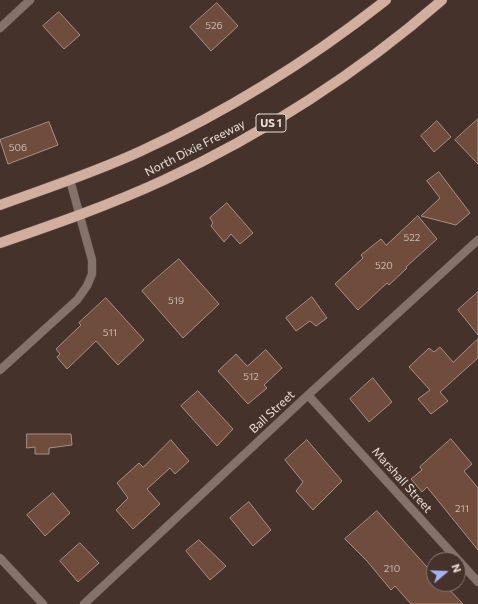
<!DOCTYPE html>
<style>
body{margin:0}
#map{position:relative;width:478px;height:604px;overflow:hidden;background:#45322a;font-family:Commissioner,sans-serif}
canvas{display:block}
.north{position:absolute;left:426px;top:552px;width:40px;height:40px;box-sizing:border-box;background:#45322a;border:1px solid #877670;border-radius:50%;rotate:71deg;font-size:11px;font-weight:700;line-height:16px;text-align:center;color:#e9ddd8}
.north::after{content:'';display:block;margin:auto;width:14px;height:18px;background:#a5b1fc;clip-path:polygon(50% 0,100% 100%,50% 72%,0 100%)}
</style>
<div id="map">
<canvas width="478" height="604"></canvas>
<div class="north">N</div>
</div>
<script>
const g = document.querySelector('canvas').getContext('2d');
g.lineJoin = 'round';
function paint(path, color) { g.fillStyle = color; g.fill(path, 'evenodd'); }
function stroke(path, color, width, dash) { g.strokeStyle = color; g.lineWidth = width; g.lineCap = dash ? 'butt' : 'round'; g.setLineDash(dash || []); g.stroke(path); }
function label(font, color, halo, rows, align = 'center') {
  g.font = font + ' Commissioner,sans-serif'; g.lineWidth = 3.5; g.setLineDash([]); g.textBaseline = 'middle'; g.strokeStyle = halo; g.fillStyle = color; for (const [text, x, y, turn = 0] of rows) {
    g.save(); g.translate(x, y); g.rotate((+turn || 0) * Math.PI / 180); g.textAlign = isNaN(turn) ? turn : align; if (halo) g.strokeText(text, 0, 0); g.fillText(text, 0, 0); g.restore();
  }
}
const building = new Path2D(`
 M217,3l21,23 -27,25 -21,-24z
 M59,12l21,23 -16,14 -21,-23z
 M478,119v45l-23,-24z
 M437,121l14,16 -17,15 -13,-16z
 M49,122l9,23 -50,19 -8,-24z
 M439,172l31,41 -14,12 -35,-9 19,-18 -13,-17z
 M227,203l26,30 -13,11 -9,-10 -7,8 -13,-16 2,-3 -3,-5z
 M418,216l19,23 -31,28 1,1 -18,17 -2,-2 -29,27 -23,-26 28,-26 -2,-3 20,-16 5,6z
 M179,259l40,45 -36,34 -41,-47z
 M478,292v43l-20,-25z
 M312,297l15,21 -11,8 -6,-5 -14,10 -10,-13z
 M106,298l38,42 -26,25 -22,-24 -29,28 -10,-12 3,-3 -4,-5 25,-24 -2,-2z
 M478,339v19l-38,34 8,9 -17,13 -13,-15 12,-9 -21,-23 20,-19 5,4 6,-5 13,15z
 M266,350l16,18 -18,17 3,3 -19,16 -30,-33 18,-17 11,12z
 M373,378l19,24 -23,20 -19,-23z
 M198,391l35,38 -16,17 -36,-40z
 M27,434h44l1,11 -23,3v6h-14v-7l-8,1z
 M451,439l21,25 -8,7 14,17v62l-51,-63 -5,5 -11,-13 11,-9 -2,-3z
 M171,440l18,21 -14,13 -5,-6 -23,21 13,15 -27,25 -17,-19 12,-12 -11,-15 22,-20 4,4z
 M307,440l35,41 -29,29 -17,-19 7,-9 -18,-22z
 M53,493l17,20 -25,23 -18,-21z
 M249,502l22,28 -18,16 -23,-28z
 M377,511l57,64v9h10l19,20h-52l-16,-18 -4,4 -24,-29 -22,-22z
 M199,540l27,26 -16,14 -24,-29z
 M80,543l19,20 -21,19 -18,-21z`);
paint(building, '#6f4c3c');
stroke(building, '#a79187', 1);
const minor = new Path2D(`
 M0,28l30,-28
 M0,370l77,-70 10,-14 5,-12v-14l-22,-80
 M308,395l170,187
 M0,558l43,46
 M84,604l224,-209 170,-155`);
const primary = new Path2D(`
 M0,205c47,-17 96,-33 141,-54 87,-40 170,-92 245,-151
 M0,243c55,-19 110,-38 164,-63 98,-45 197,-109 278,-180`);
stroke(minor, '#635149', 9);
stroke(primary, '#635149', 11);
stroke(minor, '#84736b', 8);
stroke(primary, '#d1ae9e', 10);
label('10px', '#cab9b1', null, [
 ["526",214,26],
 ["506",18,148],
 ["522",412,238],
 ["520",384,266],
 ["519",176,301],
 ["511",110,333],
 ["512",251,377],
 ["211",462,509],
 ["210",392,569]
]);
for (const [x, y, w] of [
 [271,123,30]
]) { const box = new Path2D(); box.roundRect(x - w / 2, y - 9, w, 18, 3); g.fillStyle = '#45322a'; g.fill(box); stroke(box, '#e9ddd8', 1); }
label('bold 11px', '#e9ddd8', null, [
 ["US 1",271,123]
]);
label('12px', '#e9ddd8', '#45322a', [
 ["North Dixie Freeway",195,148,-27],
 ["Ball Street",272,412,-43],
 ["Marshall Street",402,480,48]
]);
</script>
